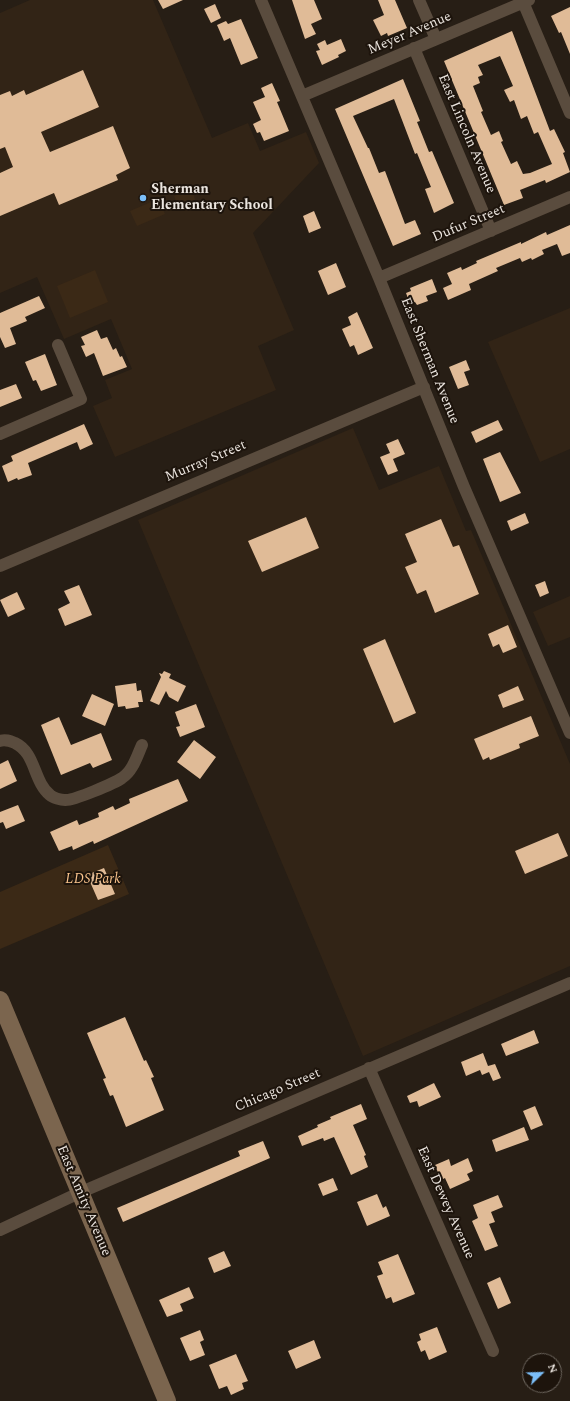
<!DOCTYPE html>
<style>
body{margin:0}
#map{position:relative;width:570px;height:1401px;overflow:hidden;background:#271e15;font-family:Spectral,serif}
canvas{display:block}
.north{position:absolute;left:522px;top:1353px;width:40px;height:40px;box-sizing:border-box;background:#1d140c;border:1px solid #6f6860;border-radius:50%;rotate:67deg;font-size:11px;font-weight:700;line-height:16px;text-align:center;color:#ebe5df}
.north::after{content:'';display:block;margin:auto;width:14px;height:18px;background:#7bbef8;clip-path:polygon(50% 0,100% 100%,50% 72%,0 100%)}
</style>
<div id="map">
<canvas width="570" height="1401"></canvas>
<div class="north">N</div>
</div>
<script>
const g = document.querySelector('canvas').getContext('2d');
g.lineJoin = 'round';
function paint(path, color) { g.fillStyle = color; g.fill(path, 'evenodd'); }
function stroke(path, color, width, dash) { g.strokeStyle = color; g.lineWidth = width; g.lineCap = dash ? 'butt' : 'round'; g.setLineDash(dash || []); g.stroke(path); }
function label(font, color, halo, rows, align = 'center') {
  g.font = font + ' Spectral,serif'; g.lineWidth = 4; g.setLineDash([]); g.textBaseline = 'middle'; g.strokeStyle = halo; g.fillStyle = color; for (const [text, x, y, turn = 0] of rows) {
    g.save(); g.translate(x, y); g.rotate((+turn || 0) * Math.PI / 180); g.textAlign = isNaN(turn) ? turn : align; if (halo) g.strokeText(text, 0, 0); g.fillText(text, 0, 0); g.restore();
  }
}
paint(new Path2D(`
 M30,0h123l59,138 36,-15 12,28 46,-19 13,31 -66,70 41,97 -36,16 18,44 -161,67 -22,-51 19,-8 -7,-18 27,-11 -21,-50 -47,20 -27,-62 -37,16v-280z
 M570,308v141l-30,13 -52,-120z
 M353,428l26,62 60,-24 27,65 5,-1 99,234v202l-207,90 -225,-536z
 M570,596v41l-22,9 -15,-34z`), '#322416');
paint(new Path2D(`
 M192,189l4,14 -17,7 -5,-14z
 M158,199l7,15 -28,12 -7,-15z
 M95,270l13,32 -38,16 -13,-32z
 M108,845l21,49 -129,55v-57z`), '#3b2916');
paint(new Path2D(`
 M158,0h25l-20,9z
 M292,0h22l8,19 -11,5 5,10 -11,5z
 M378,0h17l12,28 -19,8 -1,-3 -6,3 -8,-16 11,-5z
 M215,4l6,14 -10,5 -7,-14z
 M570,7v47l-9,-22 -2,1 -8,-17z
 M241,19l17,39 -17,7 -11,-27 -6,3 -7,-16 9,-4 2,3z
 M512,31l38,100 4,-2 11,23 -2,1 7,19 -24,11 -1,-3 -25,10 3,8 -19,7 -60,-144zM500,56l13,30 -9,4 6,12 4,-2 7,19 6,-3 7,18 4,-2 14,32 -22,9 -7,1 -6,-13 -6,3 -10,-22 2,-1 -4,-10 -8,4 -10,-23 2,-1 -10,-25 7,-3 -2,-6 5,-2 -5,-10z
 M341,39l5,12 -8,4 1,2 -17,8 -6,-14 4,-1 -3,-6 8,-4 2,5z
 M83,70l16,37 -58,25 9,20 63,-26 17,42 -14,7 2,5 -59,25 -5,-12 -54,23v-43l13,-6 -8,-20 -5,2v-54l10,-4 2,5 12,-6 2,5z
 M403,79l17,42 -3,1 12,30 3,-1 22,52 -20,10 -9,-24 6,-2 -14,-34 -2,1 -21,-55 -41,17 15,32h1l10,25 6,-2 20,53 10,-4 6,14 -28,12 -58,-137z
 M272,83l8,18 -3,1 12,29 -25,10 -4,-9 -3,1 -4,-9 8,-4 -8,-18 12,-5 -4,-9z
 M314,211l7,17 -12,5 -6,-17z
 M570,225v28l-8,3 -5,-12 -15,6 2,4 -12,6 -1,-2 -9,4 -2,-4 -24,10 2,3 -29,13 2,6 -23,10 -5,-12 9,-4 -5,-11 14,-6 1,3 15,-7 -1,-2 45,-19v2l25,-12 1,3z
 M336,263l10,24 -18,8 -10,-24z
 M432,279l5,13 -11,4 2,5 -11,4 -2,-3 -5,2 -4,-11 5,-2 -1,-3z
 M39,296l6,12 -20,9 2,4 -17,7 6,16 -11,4 -5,-11v-24z
 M357,312l16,36 -15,7 -4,-10 -4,2 -8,-18 9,-4 -3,-8z
 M97,330l4,9 6,-2 6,13 3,-2 4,9 2,-1 5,11 -24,9 -9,-23 -8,4 -5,-11 4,-1 -4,-8z
 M45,354l12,31 -16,6 -5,-11 -3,1 -8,-19z
 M466,360l4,10 -6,2 5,13 -11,4 -9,-22z
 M16,384l6,14 -22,9v-17z
 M498,420l5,10 -27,13 -5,-11z
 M84,424l9,20 -13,6 -3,-8 -49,21 4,12 -14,5 -1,-2 -9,4 -6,-16 11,-5 -2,-5z
 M398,439l7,15 -12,5 5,12 -10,4 -8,-18 10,-4 -4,-9z
 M500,452l21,41 -21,9 -17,-43z
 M525,513l4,10 -18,8 -4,-10z
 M306,517l13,31 -57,24 -14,-31z
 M441,519l12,28 6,-2 20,49 -44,19 -9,-23 -9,4 -12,-27 12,-5 -12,-28z
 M545,581l4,12 -9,4 -5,-12z
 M79,585l13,30 -27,11 -7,-17 12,-6 -6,-12z
 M17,592l8,17 -17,8 -8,-17z
 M508,625l9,22 -14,6 -4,-9 -6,3 -5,-13z
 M385,639l31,74 -22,10 -31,-74z
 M164,671l7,3 -2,4 17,8 -8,16 -9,-5 -3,-6 -7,14 -9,-4 11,-24 -2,-4 3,1z
 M136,683l1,8 4,-1 2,12h-5l1,5 -13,2 -1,-3 -7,1 -3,-21z
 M518,686l6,14 -21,8 -5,-13z
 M92,694l22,10 -9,22 -23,-10z
 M196,704l9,23 -25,10 -4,-10 4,-1 -5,-14z
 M531,716l8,20 -20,8 1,4 -30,12 -1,-3 -6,3 -9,-21z
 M59,717l12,28 30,-12 11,27 -19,8 -3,-5 -29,12 -20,-50z
 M194,740l22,17 -16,22 -23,-17z
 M8,760l9,21 -17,8v-25z
 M178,779l10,22 -94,43 -1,-3 -20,9 -1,-4 -13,5 -9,-19 27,-12 2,5 20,-8 -1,-4 15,-7 2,4 15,-7 -1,-4z
 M18,805l7,16 -19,8 -3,-7 -3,1v-11z
 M558,833l10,23 -43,18 -10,-23z
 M104,868l11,26 -17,6 -11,-25z
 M125,1017l19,44 2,-1 8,17 -3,1 13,32 -38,17 -13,-32 -3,1 -7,-17 3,-1 -19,-45z
 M534,1030l5,13 -33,13 -5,-12z
 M483,1053l5,13 7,-2 6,14 -8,3 -4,-9 -7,3 -2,-5 -14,6 -5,-14z
 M434,1083l7,14 -22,10 -2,-6 -7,2 -3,-7z
 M361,1104l6,15 -14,6 13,30 -2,1 4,11 -17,8 -17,-38 -10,4 -1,-3 -21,8 -4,-10 20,-9 -1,-2 14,-6 -1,-2z
 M535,1106l8,19 -12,5 -8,-19z
 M524,1127l5,13 -33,12 -4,-12z
 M263,1141l7,17 -147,64 -6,-14 123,-52 -2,-5z
 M468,1158l5,13 -6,3 3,6 -20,9 -5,-11 -4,2 -6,-15 14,-6 2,7z
 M333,1178l5,12 -15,6 -5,-12z
 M377,1194l6,14 3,-2 4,10 -23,10 -10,-24z
 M498,1195l5,12 -12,5 4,10 -6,2 9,22 -13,5 -13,-30 6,-3 -5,-13z
 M224,1251l7,15 -17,7 -6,-15z
 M398,1254l17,40 -22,9 -2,-6 -5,2 -9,-23 6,-2 -5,-12z
 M500,1277l11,26 -13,6 -11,-26z
 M189,1287l5,11 -14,6 3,7 -16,6 -8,-17z
 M437,1327l10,25 -18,8 -4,-10 -4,2 -4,-10 4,-2 -2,-6z
 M200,1330l4,10 -4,2 5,13 -15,6 -10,-23z
 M314,1340l7,18 -25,11 -8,-18z
 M236,1354l12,27 -6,2 2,6 -13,6 -4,-9 -8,3 -10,-24z`), '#e0bb97');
stroke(new Path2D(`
 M261,0l118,278 85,209 106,246
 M419,0l17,39
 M523,2l47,111
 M414,48l77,183
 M302,96l227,-96
 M379,278l191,-81
 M0,434l81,-35 -23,-54
 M0,566l424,-179
 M0,741c5,-2 10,0 15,2 21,10 18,38 35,52 3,3 11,5 15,5 8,1 50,-17 57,-22 11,-7 15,-22 20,-33
 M369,1068l124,283
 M0,1230l79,-37 491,-210`), '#5a4c3e', 12);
stroke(new Path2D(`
 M0,1000l167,401`), '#7b654e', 18);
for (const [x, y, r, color] of [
 [143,198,4,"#7bbef8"]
]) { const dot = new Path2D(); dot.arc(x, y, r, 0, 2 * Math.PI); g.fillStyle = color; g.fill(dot); stroke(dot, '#1d140c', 1.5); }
label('14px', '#ebe5df', '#1d140c', [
 ["Meyer Avenue",410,34,-23],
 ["East Lincoln Avenue",466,134,67],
 ["Dufur Street",469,224,-23],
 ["East Sherman Avenue",429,361,68],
 ["Murray Street",206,462,-23],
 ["Chicago Street",278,1091,-23],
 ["East Amity Avenue",83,1201,67],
 ["East Dewey Avenue",445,1203,66]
]);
label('bold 14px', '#ebe5df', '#1d140c', [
 ["Sherman",151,190],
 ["Elementary School",151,206]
], 'left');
label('italic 14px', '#f9c38c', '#1d140c', [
 ["LDS Park",93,880]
]);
</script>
